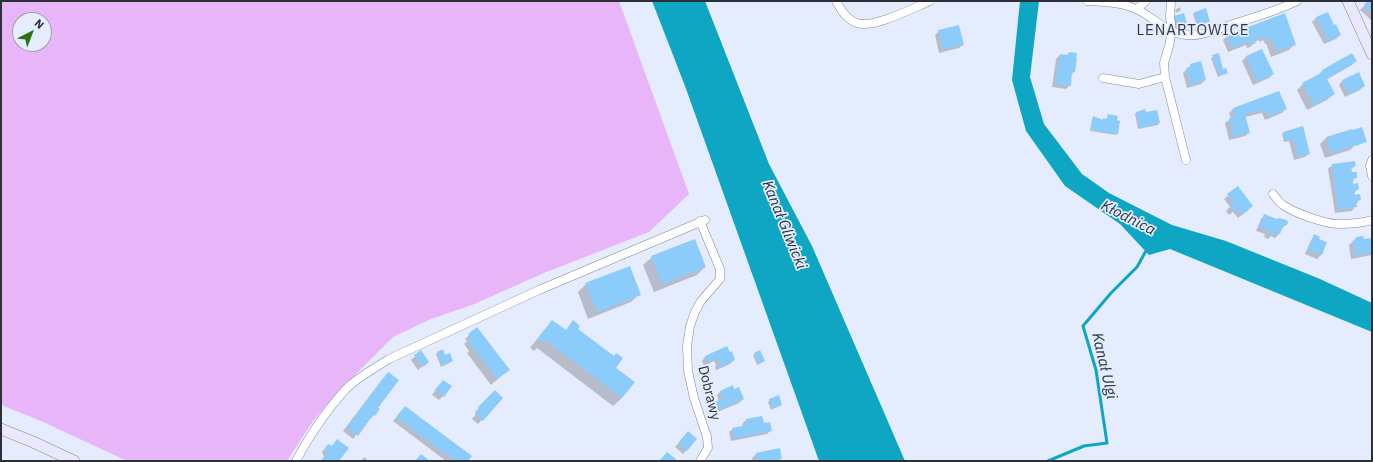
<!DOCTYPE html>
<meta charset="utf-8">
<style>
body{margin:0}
#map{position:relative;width:1373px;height:462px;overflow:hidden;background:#e5ecfd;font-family:"IBM Plex Sans",sans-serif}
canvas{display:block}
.frame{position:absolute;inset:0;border:2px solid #2c2f35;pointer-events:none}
.north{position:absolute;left:12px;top:12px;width:40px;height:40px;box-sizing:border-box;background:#e5ecfd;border:1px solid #9ba0ad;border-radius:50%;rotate:42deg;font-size:11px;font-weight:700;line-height:16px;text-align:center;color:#2c2f35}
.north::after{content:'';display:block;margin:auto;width:14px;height:18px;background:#2d7212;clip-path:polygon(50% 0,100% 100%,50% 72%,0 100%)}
</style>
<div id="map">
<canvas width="1373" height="462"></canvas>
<div class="frame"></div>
<div class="north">N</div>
</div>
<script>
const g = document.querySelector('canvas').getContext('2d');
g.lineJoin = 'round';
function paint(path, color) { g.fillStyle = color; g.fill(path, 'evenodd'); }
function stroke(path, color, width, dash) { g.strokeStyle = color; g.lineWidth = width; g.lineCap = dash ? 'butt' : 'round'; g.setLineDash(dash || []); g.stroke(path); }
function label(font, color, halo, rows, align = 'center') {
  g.font = font + ' "IBM Plex Sans",sans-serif'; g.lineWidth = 3.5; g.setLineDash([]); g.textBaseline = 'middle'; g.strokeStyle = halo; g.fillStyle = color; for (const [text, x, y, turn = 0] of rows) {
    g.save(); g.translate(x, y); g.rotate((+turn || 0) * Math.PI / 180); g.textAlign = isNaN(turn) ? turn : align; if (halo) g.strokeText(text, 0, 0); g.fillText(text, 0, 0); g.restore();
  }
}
paint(new Path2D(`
 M1,1h618l70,193 -40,38 -105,41 -72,32 -41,14 -38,18 -54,54 -26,30 -26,40h-160l-86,-40 -40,-16zM20,20h24v24h-24z`), '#e9b5f9');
paint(new Path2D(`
 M652,1h53l64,163 43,82 93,215h-86l-134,-375z
 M1020,1h19l-9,76 14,47 38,50 27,19 63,32 54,16 94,38 52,24v29l-202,-83 -21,6 -29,-31 -55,-38 -39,-55 -14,-51z`), '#0fa6c3');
paint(new Path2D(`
 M1369,1h3v20l-12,-11z
 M1180,7l1,3 -4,3 -2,-3z
 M1195,12l14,10 -12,4 -4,-12z
 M1327,13l7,14 6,8 -4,4 -12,5 -12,-22 4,-4z
 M1284,15l11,29 -6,6 -18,7 -5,-14 -1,1 -2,-4 -3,2 -1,-2 -5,2v1l-4,4 -3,1 -1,-3 -18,7 -5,-12 4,-4z
 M1175,17l11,7 -4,3 -9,3 -2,-10z
 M939,31l24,13 -4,4 -20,5 -4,-18z
 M1262,50l11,24 -4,4 -16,7 -11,-24 4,-4z
 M1069,53l5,19 -3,3 -1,10 -4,4 -14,-2 4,-28 4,-4 6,1z
 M1218,54l5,16 4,2 -9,5 -7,-19z
 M1356,61l-4,4 -26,15 8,14 -7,6 -20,10 -10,-20 6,-6 15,-9 4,-4z
 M1191,65l14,15 -4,4 -14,4 -4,-15z
 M1342,81l22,5 -4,4 -15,7 -6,-12z
 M1279,92l7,17 -4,4 -17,7 -3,-7 -17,4 4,16 -4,3 -16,4 -4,-17 6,-4 -2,-6 4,-4z
 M1137,112l8,2 14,9 -1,2 -20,4 -3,-15z
 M1108,115l9,18 -1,2 -26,-4 2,-12 1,-1 10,2h3z
 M1302,128l7,25 -4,4 -11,3 -5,-19 -5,1 -2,-8 1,-1z
 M1352,130l14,11 -10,5v-2l-6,6 -25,8 -5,-14 6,-6z
 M1332,165l23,1 -5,4 6,7 -4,5 1,3 5,4 -4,4v3l5,4 -7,11 -17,2 -7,-44z
 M1238,187l10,23 -10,8 -5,-6 -4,3 -3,-4 4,-4 -6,-8z
 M1265,215l21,10 -5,4 -2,5 -4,4 -4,-2 -3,3 -4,-2 1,-3 -9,-3 5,-12z
 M1315,236l3,3 8,4 -5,12 -4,4 -12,-5 6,-14z
 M1356,238l7,2 9,-1v16l-21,4 -2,-14z
 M652,257l53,10 -8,8 -43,17 -11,-27z
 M586,284l53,10 -8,8 -43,17 -10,-27z
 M552,321l13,10 8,-9 3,7 38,39 8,30 -9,8 -76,-58 -3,3 -4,-3 14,-18z
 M469,335l39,35 -17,15 -24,-32 2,-2 -5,-7 3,-3 -2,-2z
 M727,348l7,12 -4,4 -14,6 -1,-2 1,-3 -2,-4 -10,5 -2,-5 3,-4z
 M420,352l4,13 -6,5 -7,-10z
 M438,352l14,9 -11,6 -5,-13z
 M755,354l9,7 -7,4 -4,-10z
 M384,377l-10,38 -4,4h-1l-16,20 -10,-8z
 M439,385l4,11 -4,4 -7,-5z
 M734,390l9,9 -4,4 -24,10 -3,-6 7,-6 -2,-6 4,-4z
 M495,391l7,7 -24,26 -6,-5 4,-5 -1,-2z
 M770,400l11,4 -10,6 -3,-8z
 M405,407l62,54h-21l-53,-40z
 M746,420l17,4 8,6 -4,4 -36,7 -2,-9 4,-3 10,-3 -1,-2z
 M684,437l3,13 -4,4 -8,-7z
 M328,445l10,16h-17l3,-4 -2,-5z
 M756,454l25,4 -3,3h-25l-1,-3z
 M364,457l5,4h-8z`), '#0003');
stroke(new Path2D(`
 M1048,461l36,-15 23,-3 -11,-73 -13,-44 28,-33 26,-26 10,-18`), '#0fa6c3', 3);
paint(new Path2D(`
 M1368,1h4v13l-8,-9z
 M1206,8l4,14 -12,3 -3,-13z
 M1328,12l6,13 2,-1 5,11 -13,6 -12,-24z
 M1184,13l3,11 -10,3 -3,-11z
 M1285,13l11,32 -19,6 -5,-12 -4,2 -1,-4 -3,2 -1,-2 -9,3 2,3 -5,2 -1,-4 -18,7 -5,-13z
 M959,25l5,20 -21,4 -5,-19z
 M1262,49l12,25 -17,8 -11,-26z
 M1069,52l8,1 -1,6h1l-2,13h-3l-1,14 -16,-3 5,-29 8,1z
 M1219,53l4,16 3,-1 2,5 -8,3 -8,-21z
 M1352,53l5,8 -30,18 8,15 -21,11 -12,-22 21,-11 -1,-2z
 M1201,61l5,19 -15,5 -5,-17 5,-1 -1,-3z
 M1359,72l6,14 -16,8 -7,-14z
 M1279,91l8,18 -18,7 -3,-6 -21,4 5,19 -17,4 -4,-19 6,-1 -2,-9z
 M1145,109l1,3 11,-2 3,13 -20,5 -4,-16z
 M1108,114l10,2 -1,4 3,1 -2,13 -27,-4 2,-14 10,4v-2l4,1z
 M1303,126l7,28 -12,3 -5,-18 -8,2 -2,-9z
 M1362,127l5,15 -36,11 -5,-16 26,-8 1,1z
 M1355,161l1,5 -5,1 1,5h5v6h-4v6l5,-1 1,6 -5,1 1,5 5,-1 1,6 -5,1 1,6 -19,3 -6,-46z
 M1238,186l15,20 -11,9 -4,-6 -4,3 -4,-6 3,-3 -6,-9z
 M1264,214l13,5 1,-1 9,2 1,3 -1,2 -4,1 -3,8 -6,-2 -1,3 -6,-2 1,-3 -9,-3z
 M1314,234l6,3 -1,2 8,3 -5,13 -14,-5z
 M1363,236l1,3 8,-1v15l-17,2 -2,-15h3v-3z
 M695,239l11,28 -44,17 -11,-28z
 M630,266l11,29 -44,17 -12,-29z
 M552,320l14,10 7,-10 7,6 -2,3 36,27 2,-3 7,5 -7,10 19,14 -13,16 -77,-58 -2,3 -5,-4z
 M477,327l33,43 -13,9 -30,-39 4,-3 -3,-3z
 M727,346l3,6 2,-1 3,9 -15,7 -2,-4 2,-3 -2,-2 -10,4 -3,-6z
 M443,349l2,6 5,-2 3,8 -10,5 -6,-14z
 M421,350l8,12 -6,5 -9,-12z
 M760,350l5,11 -6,3 -5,-11z
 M388,372l11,8 -21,28 2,1 -5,7 -2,-1 -15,21 -11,-9z
 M443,380l9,6 -8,11 -9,-7z
 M733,385l1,4 5,-2 5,12 -25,11 -4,-8 9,-4 -4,-7z
 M495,390l8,8 -20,23 -8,-6 5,-6 -2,-2z
 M779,395l3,10 -9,4 -4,-10z
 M405,406l67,50 -4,5h-13l-59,-44z
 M762,416l2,7 6,-1 2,9 -38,7 -2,-10 15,-3 -1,-6z
 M688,431l9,8 -10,12 -9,-8z
 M337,439l12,9 -10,13h-18l7,-9 -3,-4 3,-4 4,2z
 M780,448l2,11 -12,2h-13l-1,-8z
 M667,452l11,9h-17l-1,-1z
 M421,454l9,7h-15z`), '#8cccfb');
const street = new Path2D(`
 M836,1c5,9 10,18 21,22 16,6 56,-15 73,-22
 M1087,1c16,1 35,1 51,9 15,7 30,24 48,25 16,2 33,-7 47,-11 22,-7 44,-13 64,-23
 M1171,1l-1,16 2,14 -3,15 -5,17 1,14 21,83
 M1137,9l9,-8
 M1103,78l36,6 26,-7
 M1372,160l-2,6 2,10
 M1273,194c3,3 6,9 10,11 11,8 43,19 55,19 11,0 24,-1 34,-4
 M296,461c14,-26 31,-52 52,-74 12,-11 27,-19 41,-28l150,-69 166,-70
 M700,461l8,-13 -1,-11 -13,-39 -6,-27 -1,-25 3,-20 5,-14 6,-11 19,-22v-10l-20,-48`);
const secondary = new Path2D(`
 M1348,1l24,53
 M1,429l32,13 41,19`);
stroke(street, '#818897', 9);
stroke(secondary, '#818897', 12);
stroke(street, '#fff', 8);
stroke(secondary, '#ece8fc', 11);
label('14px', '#2c2f35', '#e5ecfd', [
 ["Dobrawy",709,393,76]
]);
g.letterSpacing = '1px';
label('15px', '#323744', '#e5ecfd', [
 ["LENARTOWICE",1193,31]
]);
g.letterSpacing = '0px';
label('italic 15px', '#20353b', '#e5ecfd', [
 ["Kłodnica",1128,218,27],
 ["Kanał Gliwicki",784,225,68],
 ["Kanał Ulgi",1104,366,77]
]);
</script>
